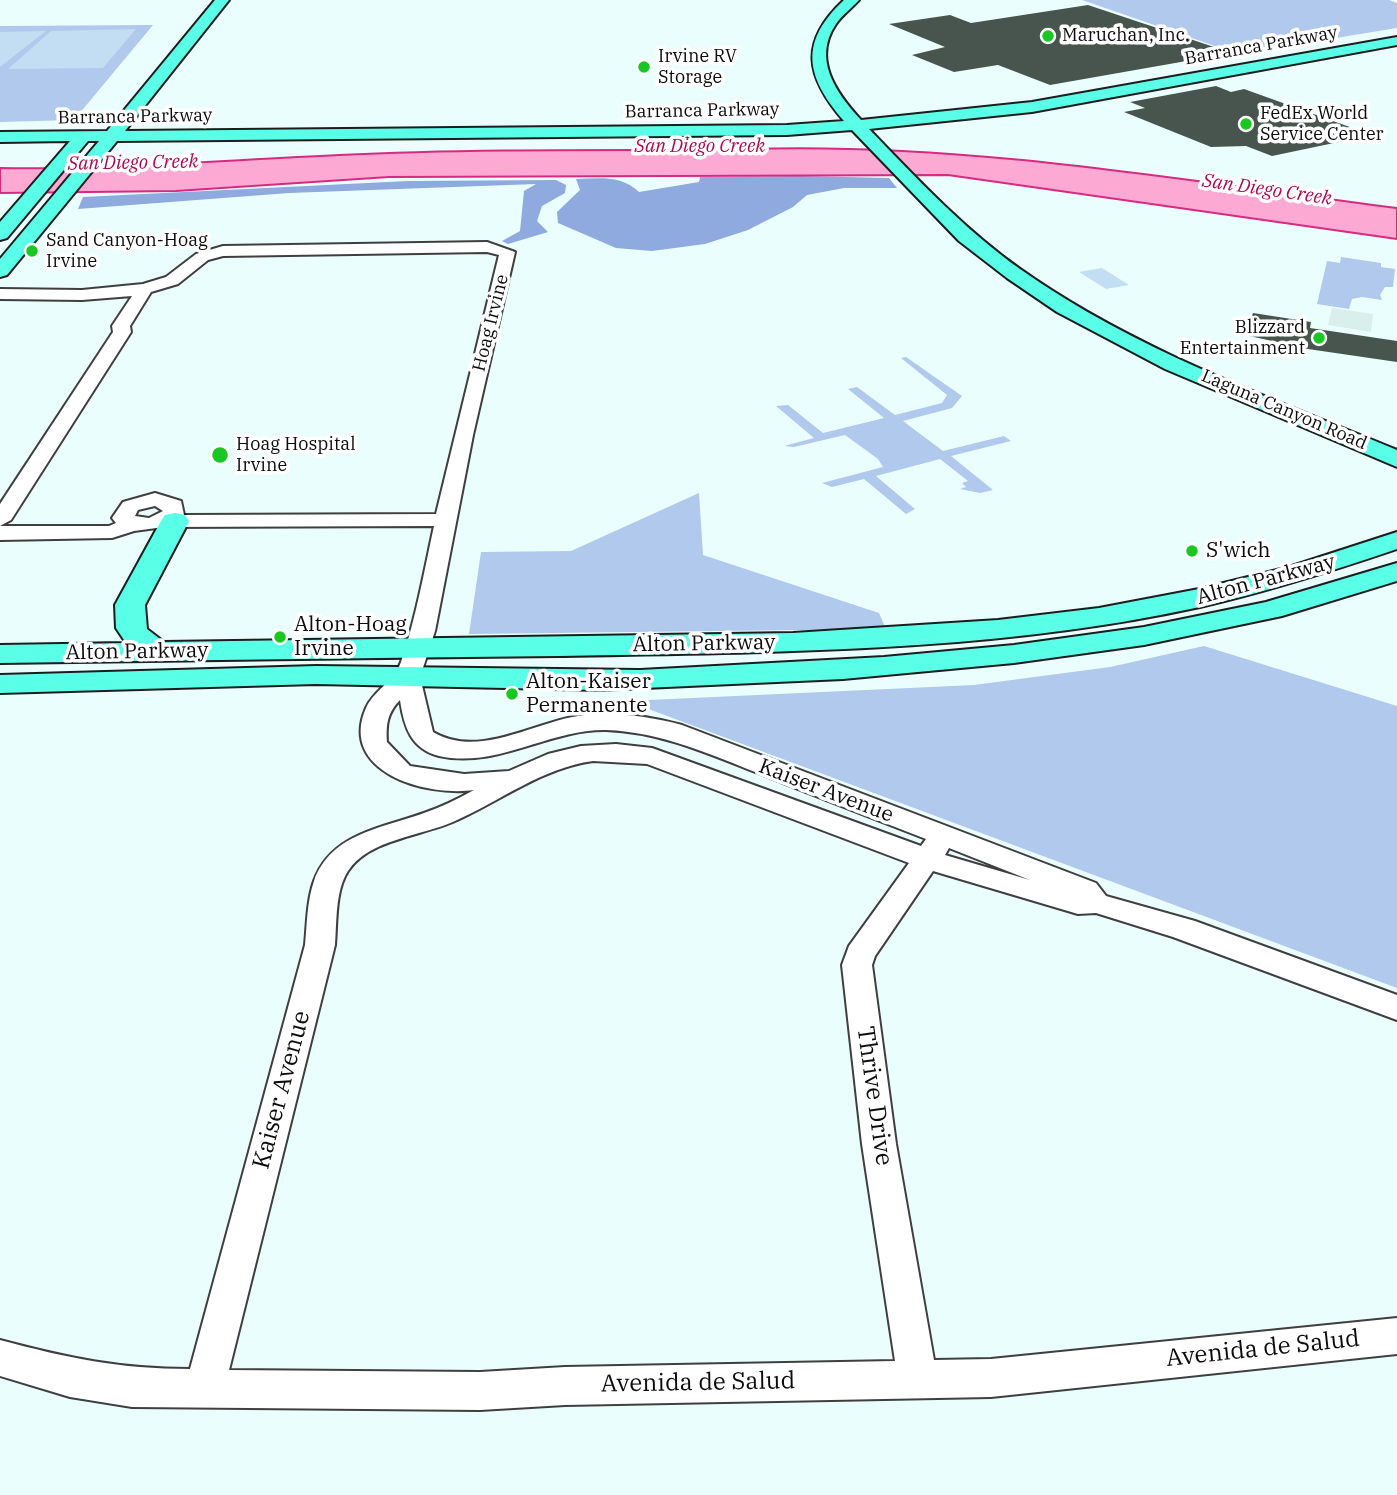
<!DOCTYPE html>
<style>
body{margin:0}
canvas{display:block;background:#eafffd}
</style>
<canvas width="1397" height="1495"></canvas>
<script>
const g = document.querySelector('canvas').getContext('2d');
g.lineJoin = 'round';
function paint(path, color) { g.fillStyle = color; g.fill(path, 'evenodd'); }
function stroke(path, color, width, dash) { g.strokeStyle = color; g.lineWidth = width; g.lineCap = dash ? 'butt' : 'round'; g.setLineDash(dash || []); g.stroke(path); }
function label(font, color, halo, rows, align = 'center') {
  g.font = font + ' "IBM Plex Serif",serif'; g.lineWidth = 7; g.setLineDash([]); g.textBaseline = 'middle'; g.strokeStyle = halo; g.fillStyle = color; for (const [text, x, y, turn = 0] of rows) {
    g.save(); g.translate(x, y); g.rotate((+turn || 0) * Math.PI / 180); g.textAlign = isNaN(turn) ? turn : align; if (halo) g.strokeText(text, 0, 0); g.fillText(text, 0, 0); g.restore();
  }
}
paint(new Path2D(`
 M1082,0h307l8,3v25l-159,26z
 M153,25l-79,95 -74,2v-96z
 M1341,257l40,6v4l14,2 -2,18h-8l-5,8 2,5 -20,-3 -10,2 -3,10 -32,-5 10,-43 13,2z
 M906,357l56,39 -10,12 -49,13 40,30 61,-15 7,5 -60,15 42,34 -13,3 -20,-4 6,-2 -4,-4 6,-2 -28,-22 -64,17 39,33 -9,5 -42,-35 -32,8 -10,-4 61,-16 -5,-8 -33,-24 -51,12 -10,-1 30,-8 -38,-32 12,-1 35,28 61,-15 -36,-29 9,-2 38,28 47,-12 5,-8 -46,-37z
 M699,493l4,62 176,58 7,16 -417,5 12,-82 90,-1z
 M1204,646l193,60v282l-770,-287 347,-16 136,-18z`), '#b0c9ed');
paint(new Path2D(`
 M802,176l87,2 8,10h-53l-37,7 -14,12 -45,23 -43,14 -53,7 -36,-3 -58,-25 -1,-11 23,-22 -4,-11c23,-1 46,-4 63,13l60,-10 1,-5z
 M556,180l10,5 -1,8 -23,13 -5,15 11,11 -40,12 -6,-3 18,-10 4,-40 12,-7 -247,9 -211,16 5,-12 325,-16z`), '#8eaadf');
paint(new Path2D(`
 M136,29l-33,39 -95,1 43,-38z
 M46,31l-46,36v-35z
 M1102,268l27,17 -23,4 -27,-17z`), '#c3ddf3');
paint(new Path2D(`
 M1332,308l41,6 -2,18 -43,-7z`), '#d9efec');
const water = new Path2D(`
 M745,146l2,3c218,-7 434,31 650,59v31l-449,-64 -559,2 -213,14 -176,2v-25c114,2 226,-8 339,-13 125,-6 251,-5 376,-5l3,-3z`);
paint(water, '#fca9d4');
stroke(water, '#d92a81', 2);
stroke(new Path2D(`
 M727,153l4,-18`), '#d92a81', 3.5);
paint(new Path2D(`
 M1088,5l144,48 -182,32 -52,-20 -44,7 -42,-17 33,-8 -56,-23 61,-9 21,8z
 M1216,86l15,6 13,-3 128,46 -100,21 -26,-10 -35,1 -87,-35 21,-4 -15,-6z
 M1253,313l58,9 -1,6 87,13v21l-89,-13 -63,-14z`), '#47554e');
const minor = new Path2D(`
 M487,242l28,10 -42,183 -38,196 -15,46 13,55c47,28 103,-12 152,-17 32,-3 67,2 97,10l414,158 10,13 89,25 202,74v25l-224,-83 -77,-24 -18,1 -145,-43 -58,85 -3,9 24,179 38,216 57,-1 406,-41v36l-406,43 -426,8 -85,5 -348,-3 -62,-10 -70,-21v-36c68,18 119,29 190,29l115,-424c2,-21 2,-44 9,-64 17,-48 69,-53 110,-68 17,-6 34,-14 50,-23 -48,7 -136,-18 -108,-82 8,-18 28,-26 35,-46 15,-44 23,-90 33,-136l-270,1 -30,4 -22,7 -112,2v-14h109l7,-3 -4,-5 11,-16 32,-9 26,8 3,14 252,-1 63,-259 -12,-3 -264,4 -15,4 -30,24 -27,8 -21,34 1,6 -120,188 -11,6v-22l113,-172 -1,-6 20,-30 -50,4 -82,-1v-10l82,1 61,-6 23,-7 30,-23 27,-8zM155,506l8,5 -14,7 -14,-2 3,-6zM400,700c4,27 11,49 39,56 58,13 110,-27 167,-26 56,2 105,25 157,45 54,22 109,43 163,64l-5,7 -269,-98 -36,-4 -35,2 -33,8 -39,17 -45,3 -54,-8 -23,-24c-1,-17 0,-29 13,-42zM593,761l54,3 262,99 -60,83 -7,19 20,179 33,217 -330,6 -85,5 -251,-2 106,-425c2,-23 0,-54 13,-74 21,-32 74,-35 107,-50 45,-20 87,-53 138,-60zM949,848l81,32 -85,-25z`);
const major = new Path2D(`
 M215,0h14l-104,131 662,-6 57,-4c-39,-45 -45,-79 0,-121h15c-7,8 -17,15 -23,24 -24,35 0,69 25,96l171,-18 365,-65v8l-365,67 -163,17c48,50 95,100 151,140 114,81 249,128 377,181v17l-232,-98 -108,-57 -50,-34 -48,-37 -107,-111 -65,5 -670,6 -110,134 -7,2v-18l99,-118h-11l-81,97 -7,2v-18l70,-81 -70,1v-10l107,-1z
 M175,513l10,2 4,6 -44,84 2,24 17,13 629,-9 205,-13 101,-12 100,-19 90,-22 108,-35v17c-65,22 -130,43 -197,58 -210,46 -427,45 -641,49 -186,2 -373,4 -559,7v-18l126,-2 -10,-15 -1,-23 46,-84 4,-6z
 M1397,563v18l-115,35 -138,29 -130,18 -171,16 -243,11 -284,-6 -316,9v-18l316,-9 324,4 244,-13 130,-12 130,-18 122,-25z`);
stroke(minor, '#3f3f3f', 4);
stroke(major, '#1d1d1d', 4);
paint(minor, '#fff');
paint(major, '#5affe8');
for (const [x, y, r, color] of [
 [1048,36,7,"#18c722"],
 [644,67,7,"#18c722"],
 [1246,124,7,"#18c722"],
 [32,251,7,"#18c722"],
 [1319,338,7,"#18c722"],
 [220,455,9,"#18c722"],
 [1192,551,7,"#18c722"],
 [280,637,7,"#18c722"],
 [512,694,7,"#18c722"]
]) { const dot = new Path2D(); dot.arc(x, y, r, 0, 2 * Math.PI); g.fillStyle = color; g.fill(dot); stroke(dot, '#fff', 2.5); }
label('18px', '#0c0c0c', '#fff', [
 ["Maruchan, Inc.",1062,36],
 ["Irvine RV",658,57],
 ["Storage",658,78],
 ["FedEx World",1260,114],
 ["Service Center",1260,135],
 ["Sand Canyon-Hoag",46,241],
 ["Irvine",46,262],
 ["Blizzard",1305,328,"right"],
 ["Entertainment",1305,349,"right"],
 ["Hoag Hospital",236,445],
 ["Irvine",236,466]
], 'left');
label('18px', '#0c0c0c', '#fff', [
 ["Barranca Parkway",1261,46,-10],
 ["Barranca Parkway",702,111,-1],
 ["Barranca Parkway",135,117,-1],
 ["Hoag Irvine",491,323,-76],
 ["Laguna Canyon Road",1284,410,23]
]);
label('italic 19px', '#a70b52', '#fff', [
 ["San Diego Creek",700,147],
 ["San Diego Creek",133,163,-1],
 ["San Diego Creek",1267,190,8]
]);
label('21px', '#0c0c0c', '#fff', [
 ["S'wich",1206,551],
 ["Alton-Hoag",294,625],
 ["Irvine",294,649],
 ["Alton-Kaiser",526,682],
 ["Permanente",526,706]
], 'left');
label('21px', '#0c0c0c', '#fff', [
 ["Alton Parkway",1266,580,-15],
 ["Alton Parkway",704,644,-1],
 ["Alton Parkway",137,652,-1],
 ["Kaiser Avenue",826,791,21]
]);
label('24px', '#0c0c0c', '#fff', [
 ["Kaiser Avenue",282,1090,-75],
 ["Thrive Drive",874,1096,82],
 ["Avenida de Salud",1263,1349,-6],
 ["Avenida de Salud",698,1383,-1]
]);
</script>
